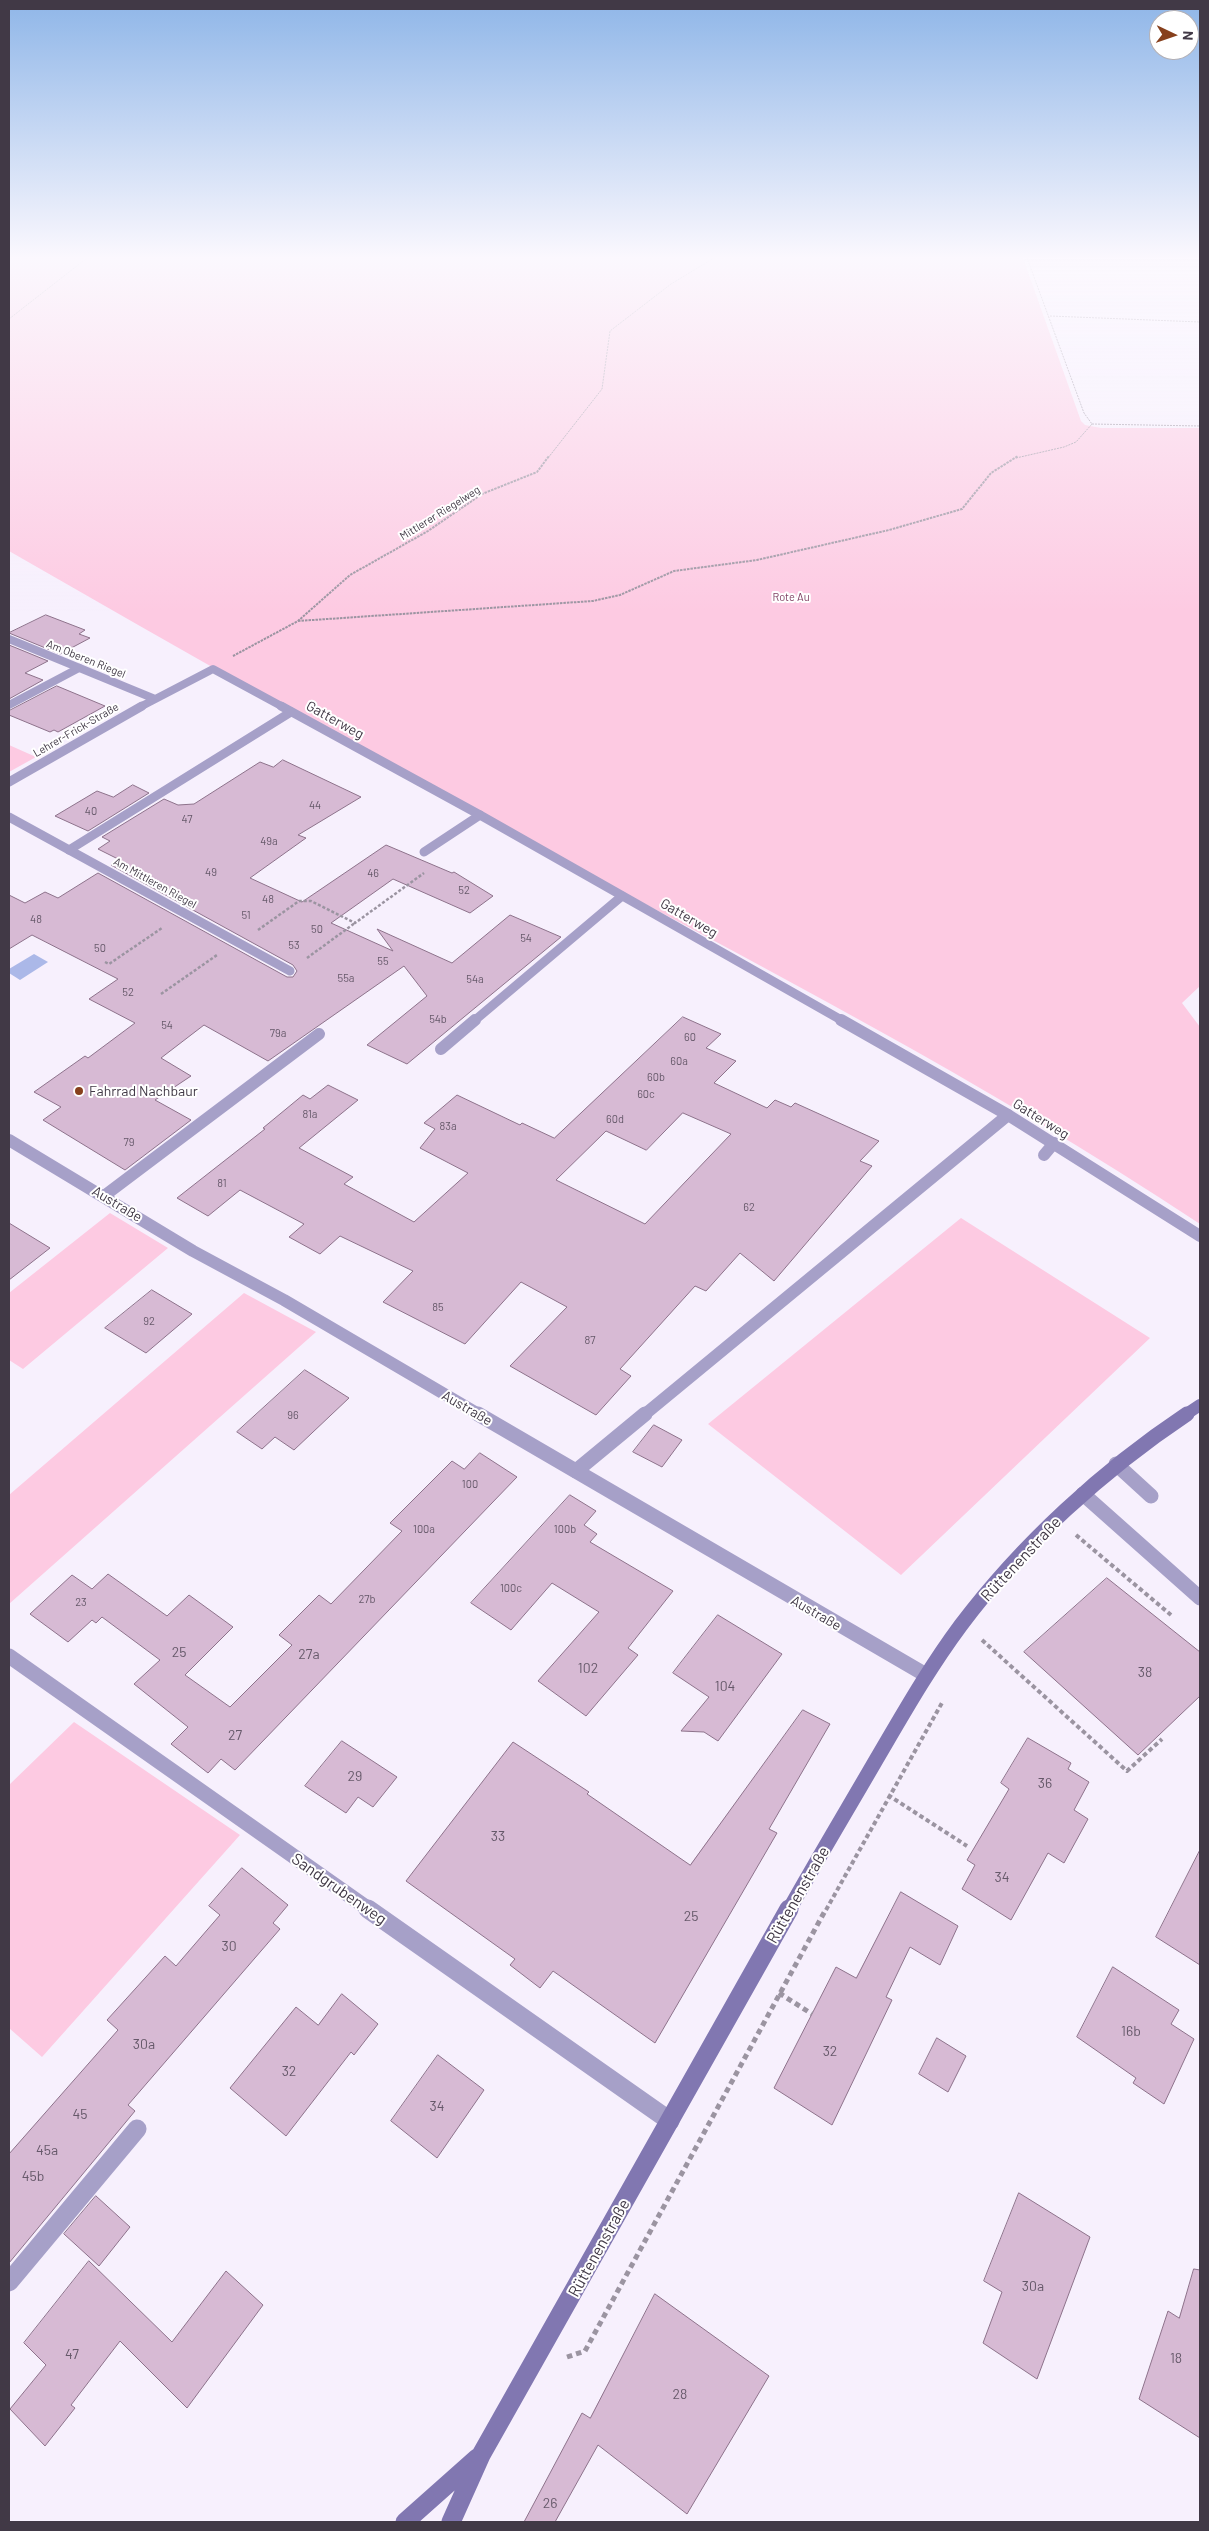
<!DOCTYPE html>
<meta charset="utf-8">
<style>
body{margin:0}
#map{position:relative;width:1209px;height:2531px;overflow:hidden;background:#f7f0fd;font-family:Barlow,sans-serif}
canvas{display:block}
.frame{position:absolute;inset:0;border:10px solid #413946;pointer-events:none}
.north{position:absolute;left:1149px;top:10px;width:50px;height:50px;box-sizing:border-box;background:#fff;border:1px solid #b3b0b5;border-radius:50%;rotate:93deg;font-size:14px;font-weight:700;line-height:20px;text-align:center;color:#413946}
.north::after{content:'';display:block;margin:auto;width:18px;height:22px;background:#87401d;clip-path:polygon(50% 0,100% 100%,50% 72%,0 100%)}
</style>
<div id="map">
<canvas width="1209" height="2531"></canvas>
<div class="frame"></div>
<div class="north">N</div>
</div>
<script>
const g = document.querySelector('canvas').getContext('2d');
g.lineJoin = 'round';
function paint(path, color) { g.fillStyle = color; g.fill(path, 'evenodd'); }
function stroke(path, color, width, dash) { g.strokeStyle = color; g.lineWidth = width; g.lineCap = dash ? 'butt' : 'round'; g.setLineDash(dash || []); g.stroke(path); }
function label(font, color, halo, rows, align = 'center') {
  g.font = font + ' Barlow,sans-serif'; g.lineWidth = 4; g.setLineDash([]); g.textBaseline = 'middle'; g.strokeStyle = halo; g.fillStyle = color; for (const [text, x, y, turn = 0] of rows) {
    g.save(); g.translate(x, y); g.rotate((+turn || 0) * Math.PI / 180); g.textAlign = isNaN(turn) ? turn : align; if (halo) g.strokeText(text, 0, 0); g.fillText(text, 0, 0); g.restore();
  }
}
paint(new Path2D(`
 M9,258h1014l58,163 4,4 16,3h99v558l-18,17 18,24v197c-215,-143 -447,-262 -675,-384 -174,-93 -345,-191 -516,-289z
 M9,745l27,12 -27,15z
 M110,1213l58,35 -145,121 -14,-9v-67z
 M961,1218l189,120 -249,237 -193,-151z
 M244,1293l72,39 -307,272v-109z
 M74,1722l166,113 -198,222 -33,-29v-243z`), '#fdcae2');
paint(new Path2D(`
 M34,954l14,8 -28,18 -11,-7v-4z`), '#abb8e8');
const building = new Path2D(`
 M46,615l39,15 -6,4 11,4 -30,16 -51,-21z
 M9,645l39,16 -23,12 18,7 -34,19z
 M57,686l48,20 -47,26 -4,-2 -4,2 -41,-17v-4z
 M283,760l78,37 -63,38 8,3 -56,40 52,24 84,-57 66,28 2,-1 39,24 -23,17 -77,-34 -62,44 62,28 -16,-22 75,34 58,-48 51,22 -154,127 -40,-19 60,-49 -23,-30 -136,95 -64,-36 -43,33 30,18 -36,24 36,20 -66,50 -82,-50 18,-13 -27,-15 51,-36 3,2 47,-35 -46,-24 29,-20 -86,-44 -23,14v-54l16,8 20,-11 13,6 40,-25 189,104h6l4,-6 -4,-6 -182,-100 9,-5 -22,-11 12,-8 -8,-4 62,-38 14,6 16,-1 66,-42 13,5z
 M133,785l16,8 -61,38 -33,-15 42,-25 16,6z
 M683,1017l38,17 -15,14 30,13 -22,22 53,25 8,-8 16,7 4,-4 84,38 -19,20 12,5 -98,115 -34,-28 -34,38 -11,-5 -75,83 11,7 -35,39 -86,-49 57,-59 -46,-25 -56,62 -82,-42 30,-31 -73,-35 -20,18 -31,-17 15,-13 -64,-34 -32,26 -31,-18 88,-69 -2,-1 40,-33 7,4 18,-14 30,15 -59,48 54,29 -9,7 70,38 54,-49 -48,-25 15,-19 -11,-6 33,-28 63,30 2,-2 32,15zM683,1113l48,21 -86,90 -89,-44 50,-49 40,19z
 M9,1223l41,25 -41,32z
 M152,1290l40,24 -46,39 -41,-25z
 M305,1370l44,28 -55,52 -19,-13 -13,12 -25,-17z
 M654,1425l28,15 -20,27 -29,-15z
 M480,1453l37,24 -282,293 -14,-11 -13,14 -37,-29 17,-17 -54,-43 26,-24 -58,-43 -6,6 -4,-3 -24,22 -38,-28 42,-39 20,14 16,-15 59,42 22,-21 44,32 -48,48 45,32 62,-62 -13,-10 40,-40 12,9 71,-73 -12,-8 62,-62 12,8z
 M570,1495l26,16 -12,14 13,9 -7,8 83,49 -45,57 10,7 -52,61 -48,-35 61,-69 -47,-29 -41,47 -40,-27z
 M1107,1578l93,74v44l-62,59 -114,-103z
 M718,1615l64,39 -64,87 -14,-9 -23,-1 28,-34 -36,-24z
 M803,1710l27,14 -61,105 8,4 -122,210 -102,-72 -13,17 -30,-23 5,-6 -109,-78 107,-139 76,50 -2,2 103,71z
 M1028,1738l43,25 -3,6 21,13 -15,28 14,9 -24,44 -16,-10 -37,67 -49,-31 13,-24 -8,-5 42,-71 -8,-6z
 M342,1741l55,36 -24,30 -15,-10 -12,16 -41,-27z
 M1200,1850v115l-44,-28z
 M242,1868l46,37 -15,18 7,6 -152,176 7,6 -126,152v-109l109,-124 -11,-10 58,-64 11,10 44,-51 -11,-9z
 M901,1892l57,34 -18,39 -30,-18 -24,50 6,3 -60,125 -58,-37 62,-121 20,11z
 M1113,1967l66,43 -8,14 23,15 -30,65 -31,-21 3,-5 -59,-41z
 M342,1994l36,30 -24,31 -3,-3 -65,84 -56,-48 66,-81 22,18z
 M937,2038l29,18 -18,36 -29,-18z
 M438,2055l46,35 -47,68 -46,-37z
 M1019,2193l71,44 -53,142 -54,-36 19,-51 -18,-11z
 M96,2196l34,31 -31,39 -35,-32z
 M89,2261l83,81 54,-71 37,34 -76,103 -67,-67 -49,64 4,3 -30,38 -35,-37 36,-44 -22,-22z
 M1194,2269l6,1v168l-61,-39 29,-88 11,7z
 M655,2294l114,82 -82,138 -89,-69 -43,77h-31l58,-109 8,5z`);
paint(building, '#d7bad4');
stroke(building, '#8d728b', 1);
stroke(new Path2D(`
 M1050,316l150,6
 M9,319l78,-61
 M1092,424l108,2
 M548,458l54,-69 8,-58 61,-47 43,-26
 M1016,458l48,-11 12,-5 16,-18 -8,-11 -57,-155`), '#9b94a1', 1, [2, 1]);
stroke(new Path2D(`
 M298,621l295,-20 27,-6 54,-24 83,-11 132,-30 73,-21 29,-36 27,-17
 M233,656l65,-35 52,-46 78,-44 54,-37 55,-22 12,-16`), '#9b94a1', 2, [2.5, 1]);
stroke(new Path2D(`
 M258,930l41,-29h12l44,22 69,-50
 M307,958l48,-35
 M105,962l4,2 53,-36
 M161,994l56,-39`), '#9b94a1', 2.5, [3, 2]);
stroke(new Path2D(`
 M1076,1535l95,80
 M982,1640l145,131 35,-32
 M888,1795l79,51
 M826,1910l117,-209`), '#9b94a1', 4, [4.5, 3]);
stroke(new Path2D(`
 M779,1993l33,21
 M567,2357l18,-6 241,-442`), '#9b94a1', 5, [5.5, 4]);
stroke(new Path2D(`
 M9,705l70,-37`), '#a6a0c8', 8);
stroke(new Path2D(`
 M69,850l222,-138
 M424,852l56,-37
 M474,1021l148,-125`), '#a6a0c8', 9);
stroke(new Path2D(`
 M441,1049l34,-29
 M1044,1155l10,-12
 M104,1196l215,-162
 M644,1415l364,-300`), '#a6a0c8', 12);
stroke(new Path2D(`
 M1116,1464l35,32
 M576,1471l69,-57
 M1083,1494l117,104`), '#a6a0c8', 15);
stroke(new Path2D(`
 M9,2282l128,-153`), '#a6a0c8', 19);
stroke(new Path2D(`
 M9,639l146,60
 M140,707l73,-38 70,38`), '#a6a0c8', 8);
stroke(new Path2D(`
 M281,706l199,109 363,206
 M9,782l133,-76
 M9,817l281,154`), '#a6a0c8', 9);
stroke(new Path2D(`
 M841,1020l167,95 192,121
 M9,1140l184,111 91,49 196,115`), '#a6a0c8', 12);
stroke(new Path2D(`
 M478,1414l448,261
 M9,1656l361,254`), '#a6a0c8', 15);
stroke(new Path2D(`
 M368,1909l302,212`), '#a6a0c8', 19);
stroke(new Path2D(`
 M1185,1415l15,-10`), '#8177b1', 12);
stroke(new Path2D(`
 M789,1910c28,-50 58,-100 87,-150 27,-46 53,-92 85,-135 61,-81 142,-155 226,-211`), '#8177b1', 15);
stroke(new Path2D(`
 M405,2522l72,-64
 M451,2522l30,-67 308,-546`), '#8177b1', 19);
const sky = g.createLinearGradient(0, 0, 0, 613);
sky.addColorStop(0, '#8fb6e8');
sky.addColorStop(0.42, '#fbf8fe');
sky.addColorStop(1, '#fbf8fe00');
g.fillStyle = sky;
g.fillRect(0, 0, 1209, 613);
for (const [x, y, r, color] of [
 [79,1091,5,"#87401d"]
]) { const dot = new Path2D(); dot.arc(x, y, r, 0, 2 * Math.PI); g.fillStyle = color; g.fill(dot); stroke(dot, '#fff', 2); }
label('11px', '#413946', '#fff', [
 ["Mittlerer Riegelweg",440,513,-32],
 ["Am Oberen Riegel",86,659,22],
 ["Lehrer-Frick-Straße",76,730,-30],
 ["Am Mittleren Riegel",155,883,29]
]);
label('11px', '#7f3e61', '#fff', [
 ["Rote Au",791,597]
]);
label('11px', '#66596a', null, [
 ["44",315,805],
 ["40",91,811],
 ["47",187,819],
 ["49a",269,841],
 ["49",211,872],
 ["46",373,873],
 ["52",464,890],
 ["48",268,899],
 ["51",246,915],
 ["48",36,919],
 ["50",317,929],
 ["54",526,938],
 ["53",294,945],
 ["50",100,948],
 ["55",383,961],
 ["55a",346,978],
 ["54a",475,979],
 ["52",128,992],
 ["54b",438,1019],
 ["54",167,1025],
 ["79a",278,1033],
 ["60",690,1037],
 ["60a",679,1061],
 ["60b",656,1077],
 ["60c",646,1094],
 ["81a",310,1114],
 ["60d",615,1119],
 ["83a",448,1126],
 ["79",129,1142],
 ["81",222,1183],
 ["62",749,1207],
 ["85",438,1307],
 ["92",149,1321],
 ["87",590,1340],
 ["96",293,1415],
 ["100",470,1484],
 ["100a",424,1529],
 ["100b",565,1529],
 ["100c",511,1588],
 ["27b",367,1599],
 ["23",81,1602]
]);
label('14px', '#413946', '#fff', [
 ["Gatterweg",335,720,29],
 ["Gatterweg",689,918,30],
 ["Gatterweg",1041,1119,32],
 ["Austraße",117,1204,31],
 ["Austraße",467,1408,30],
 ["Austraße",816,1613,30]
]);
label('14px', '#413946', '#fff', [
 ["Fahrrad Nachbaur",89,1091]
], 'left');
label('14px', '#66596a', null, [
 ["25",179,1652],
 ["27a",309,1654],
 ["102",588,1668],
 ["38",1145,1672],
 ["104",725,1686],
 ["27",235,1735],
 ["29",355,1776],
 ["36",1045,1783],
 ["33",498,1836],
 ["34",1002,1877],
 ["25",691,1916],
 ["30",229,1946],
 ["16b",1131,2031],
 ["30a",144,2044],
 ["32",830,2051],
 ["32",289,2071],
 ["34",437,2106],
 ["45",80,2114],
 ["45a",47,2150],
 ["45b",33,2176],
 ["30a",1033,2286],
 ["47",72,2354],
 ["18",1176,2358],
 ["28",680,2394],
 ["26",550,2503]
]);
label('16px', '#413946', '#fff', [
 ["Rüttenenstraße",1021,1559,-47],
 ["Sandgrubenweg",339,1889,35],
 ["Rüttenenstraße",798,1895,-60],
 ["Rüttenenstraße",599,2248,-61]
]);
</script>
